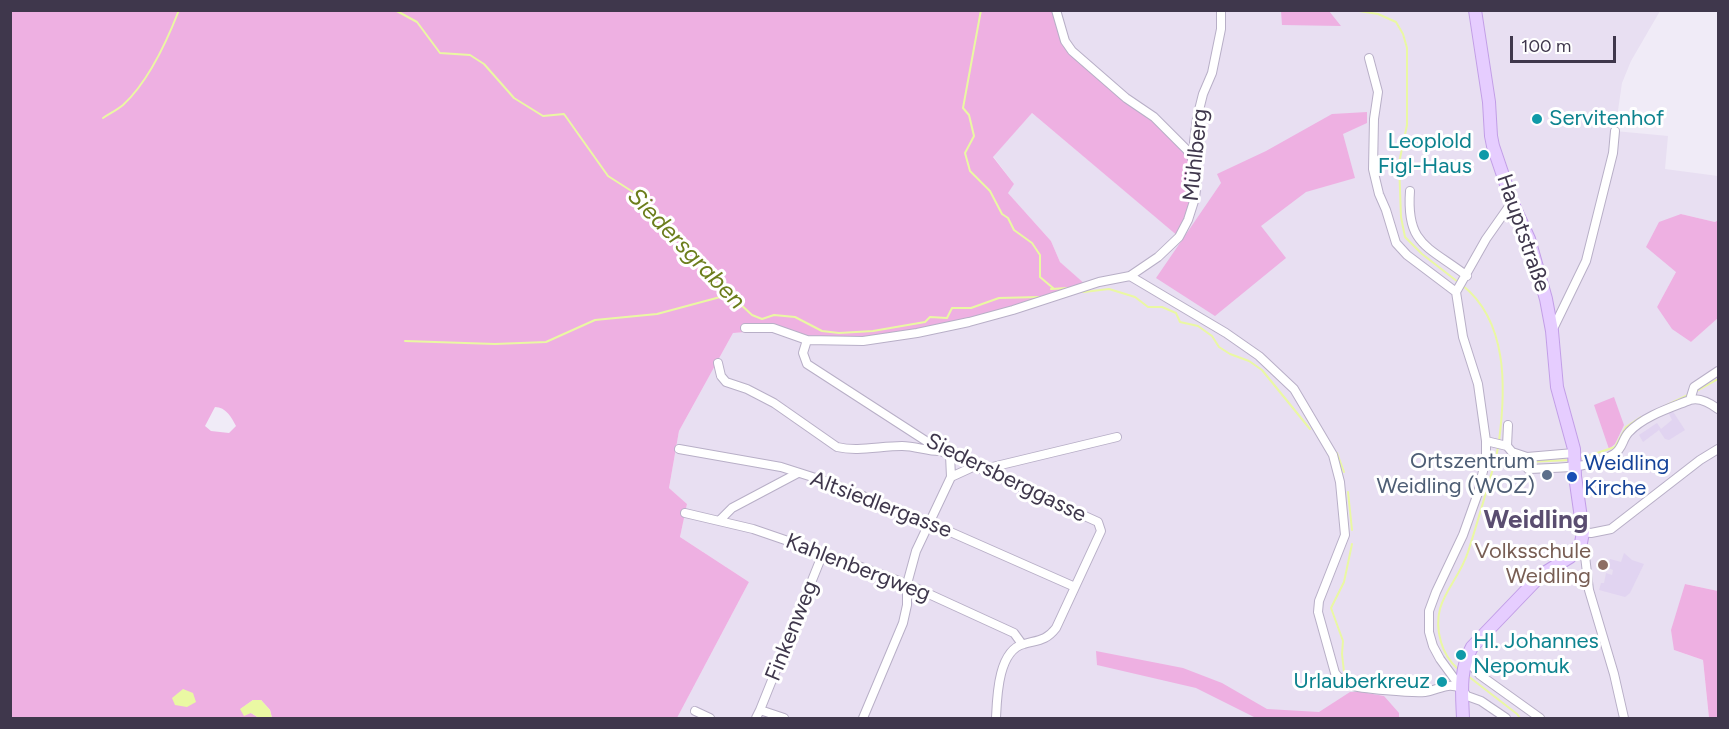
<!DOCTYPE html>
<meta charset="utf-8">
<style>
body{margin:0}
#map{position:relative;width:1729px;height:729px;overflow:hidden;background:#f0ebf7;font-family:Figtree,sans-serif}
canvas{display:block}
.frame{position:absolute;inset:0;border:12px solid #3f374c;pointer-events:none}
.scale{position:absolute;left:1510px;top:36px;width:106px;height:27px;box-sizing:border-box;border:3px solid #3f374c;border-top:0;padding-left:8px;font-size:18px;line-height:21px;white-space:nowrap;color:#3f374c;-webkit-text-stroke:4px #fff;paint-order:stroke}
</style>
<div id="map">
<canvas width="1729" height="729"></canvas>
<div class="frame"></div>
<div class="scale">100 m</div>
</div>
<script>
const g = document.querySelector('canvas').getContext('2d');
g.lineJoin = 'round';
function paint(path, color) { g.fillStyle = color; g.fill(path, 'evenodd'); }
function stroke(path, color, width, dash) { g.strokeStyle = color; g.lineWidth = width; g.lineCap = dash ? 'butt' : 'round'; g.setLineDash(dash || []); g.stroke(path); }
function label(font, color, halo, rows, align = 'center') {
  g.font = font + ' Figtree,sans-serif'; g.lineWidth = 6; g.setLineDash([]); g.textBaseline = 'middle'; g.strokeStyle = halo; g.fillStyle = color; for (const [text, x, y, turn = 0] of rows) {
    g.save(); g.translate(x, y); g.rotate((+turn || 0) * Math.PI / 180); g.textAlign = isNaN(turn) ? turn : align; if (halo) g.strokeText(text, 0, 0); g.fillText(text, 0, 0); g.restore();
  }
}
paint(new Path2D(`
 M1056,11h604l-29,50 -9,22 -7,48 53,5 -3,33 53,7v44l-3,2 -34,-8 -5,58 -19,35 34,35 27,-24v273l-33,-7 -11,66 29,10 6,58h-1032l72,-136 -69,-45 7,-33 -18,-16 10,-57 54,-98 40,-3 312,-45 -25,-23 -9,-21 -44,-49 7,-8 -21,-28 39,-43 147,123 22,-57 -4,-22 -125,-106z`), '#e8dff2');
paint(new Path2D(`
 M1672,410l13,20 -16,10 -4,-1 -6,-9 -16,12 -4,-7 18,-12 4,6 11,-9 -4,-8z
 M1624,553l8,7 12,4 -14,29 -5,4 -26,-7 2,-7h3l2,-10 6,2 1,-5 -5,-2 2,-9 11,3z`), '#e1d4f1');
paint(new Path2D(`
 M10,11h1046l9,30 122,109 10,31 -18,56 -147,-124 -39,44 21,27 -6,9 43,48 9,21 26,23 -97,31 -124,24 -56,-2 -36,-8 -40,3 -54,98 -10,57 18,16 -7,33 69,45 -72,136h-405l-2,-8 -9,-10h-8l-12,9 10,4 8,5h-248zM215,407c11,0 17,11 21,19l-7,7 -18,-2 -6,-5z
 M1281,11h48l12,15 -59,-1z
 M1367,112v11l-24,11 12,44 -49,14 -45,34 25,32 -71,58 -59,-38 65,-95 -4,-9 49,-23 66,-37z
 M1681,214l34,8 3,-2v98l-27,24 -19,-13 -15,-22 19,-35 -30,-25 13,-25z
 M1614,397l10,28 -9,19 -6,5 -15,-44z
 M1685,584l33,7v127h-9l-6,-58 -29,-10 -3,-20z
 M1096,651l87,17 39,15 45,26 52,3 31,-20h11l23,4 15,17v5h-143l-60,-30 -99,-23z`), '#eeb0e2');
paint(new Path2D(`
 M183,689l10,4 3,9 -9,5 -12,-2 -3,-7z
 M253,700h8l9,10 2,8h-13l-8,-5 -7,3 -4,-7z`), '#eaf8a3');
stroke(new Path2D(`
 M395,10l22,12 23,31 30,2 14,9 30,34 29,18 21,-2 44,62 36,23 9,24 22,8 30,35 19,30 14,6 14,13 10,4 12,-4 21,2 27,14 17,2 34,-2 52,-9 5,-5 17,1 5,-10h19l28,-10 40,-1
 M981,10l-18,98 6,7 5,21 -9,17 5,18 20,20 12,23 6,4 6,12 18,13 8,12v22l13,11
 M1353,10l25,4 18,8 7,12 4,14v77l-8,38 2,54 4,20 17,17 36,28
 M103,118c6,-4 14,-8 20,-13 24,-22 44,-64 56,-95
 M1462,285c46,36 44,103 37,156
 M1051,289l17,-1
 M1079,291l5,1 25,-3 26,8 13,10h14l14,6 4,9 18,4 14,10 7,11 11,7 19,7 13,9 48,59
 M405,341l90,3 51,-2 49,-22 62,-6 67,-18
 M1695,392l23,-13
 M1665,406l25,-12
 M1337,453l7,19
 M1496,458l30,4 45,-2
 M1579,459l36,-12 11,-20 15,-10
 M1348,492l4,38
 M1352,544l-8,38 -13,26 12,33 -1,13 2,18 8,6 20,4
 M1458,669c-8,-7 -14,-16 -17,-27 -12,-41 16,-56 27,-90 10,-31 19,-63 28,-94l2,-11
 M1468,676l49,38 3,4`), '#eaf8a3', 2);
const street = new Path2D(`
 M1056,10l9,31 7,10 54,47 28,19 33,33 6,10
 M1369,58l9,34 -4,27 -1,50 6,25 7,16 10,33 11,12 49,37 7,45 15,47 8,57v17l-8,35 -15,42 -27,57 -7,19v21l4,14 7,13 27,37 14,5 25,17
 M1410,191c-4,54 18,55 57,85
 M1130,276l96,57 33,23 35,33 39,66 7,27 5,53 -26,66 -1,11 17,61c4,5 7,9 14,12 12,4 63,8 76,7 15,-2 20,-10 36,-4
 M1456,292l30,-53 26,-37
 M745,328h28l34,12 56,1 54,-8 52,-11 44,-12 86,-28 31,-6 28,-19 21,-20 9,-17 7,-22 2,-17 -3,-39 3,-24 6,-24 9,-21 9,-44v-19
 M1552,331l34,-70 27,-108 2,-22
 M807,340l-4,13 4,11 136,88 155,70 3,9 -45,97c-10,13 -18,12 -32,16 -26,6 -27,53 -28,74
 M718,363l3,13 5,6 21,7 27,14 63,44c21,5 43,-1 65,-1 13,0 25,5 37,5
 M1690,400l4,-13 24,-16
 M1486,441l21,5 5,6 15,5 47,-4
 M1507,446l1,-21
 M679,449l102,18 47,15 102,41 145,64
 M984,469l133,-32
 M1528,469c27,-2 61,1 86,-15 9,-5 8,-15 15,-22 15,-16 41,-24 61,-32 10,-3 20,3 28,9
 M951,477l24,-11
 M685,513l68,16 70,24 84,31 107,49 8,11
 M720,520l12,-12 66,-35
 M1583,532l8,1 20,-4 89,-69 18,-11
 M1578,547l7,9 4,34 25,84 10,44
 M1466,659l14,16 60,43
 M760,710l63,-157
 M695,711l15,7
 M756,718l4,-8 24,8
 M863,718l40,-95 4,-18v-21l9,-33 35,-74 -1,-22`);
const secondary = new Path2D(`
 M1463,718c-1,-24 -4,-48 9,-71l69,-72 29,-18 11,-14 2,-11 -8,-56 -1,-27 -17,-62 -5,-56 -6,-32 -17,-60 -17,-37 -19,-56 -2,-10 -2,-34 -14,-92`);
stroke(street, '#b8afc7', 10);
stroke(secondary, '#c29ee7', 14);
stroke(street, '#fff', 8);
stroke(secondary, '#e6cdff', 12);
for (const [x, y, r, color] of [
 [1537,119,6,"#0f9aa8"],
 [1484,155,6,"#0f9aa8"],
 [1547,475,6,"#5c6f8a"],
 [1572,477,6,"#1a4fb4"],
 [1603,565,6,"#8d6e63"],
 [1461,655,6,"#0f9aa8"],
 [1442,682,6,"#0f9aa8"]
]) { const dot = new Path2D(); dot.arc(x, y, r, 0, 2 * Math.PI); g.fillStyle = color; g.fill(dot); stroke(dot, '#fff', 2); }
label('22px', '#0d838f', '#fff', [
 ["Servitenhof",1549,119],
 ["Leoplold",1472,142,"right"],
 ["Figl-Haus",1472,167,"right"],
 ["Hl. Johannes",1473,642],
 ["Nepomuk",1473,667],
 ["Urlauberkreuz",1430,682,"right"]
], 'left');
label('22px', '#3f374c', '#fff', [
 ["Mühlberg",1196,155,-84],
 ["Hauptstraße",1523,233,71],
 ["Siedersberggasse",1006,478,26],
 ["Altsiedlergasse",881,505,21],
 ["Kahlenbergweg",858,568,21],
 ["Finkenweg",792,631,-68]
]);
label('22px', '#4e5e75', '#fff', [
 ["Ortszentrum",1535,462],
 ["Weidling (WOZ)",1535,487]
], 'right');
label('22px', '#164399', '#fff', [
 ["Weidling",1584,464],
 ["Kirche",1584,489]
], 'left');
label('22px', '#785e54', '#fff', [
 ["Volksschule",1591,552],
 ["Weidling",1591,577]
], 'right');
label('italic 24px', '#6c7d1c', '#fff', [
 ["Siedersgraben",686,249,46]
]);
label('bold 26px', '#5a4d70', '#fff', [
 ["Weidling",1536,520]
]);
</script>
